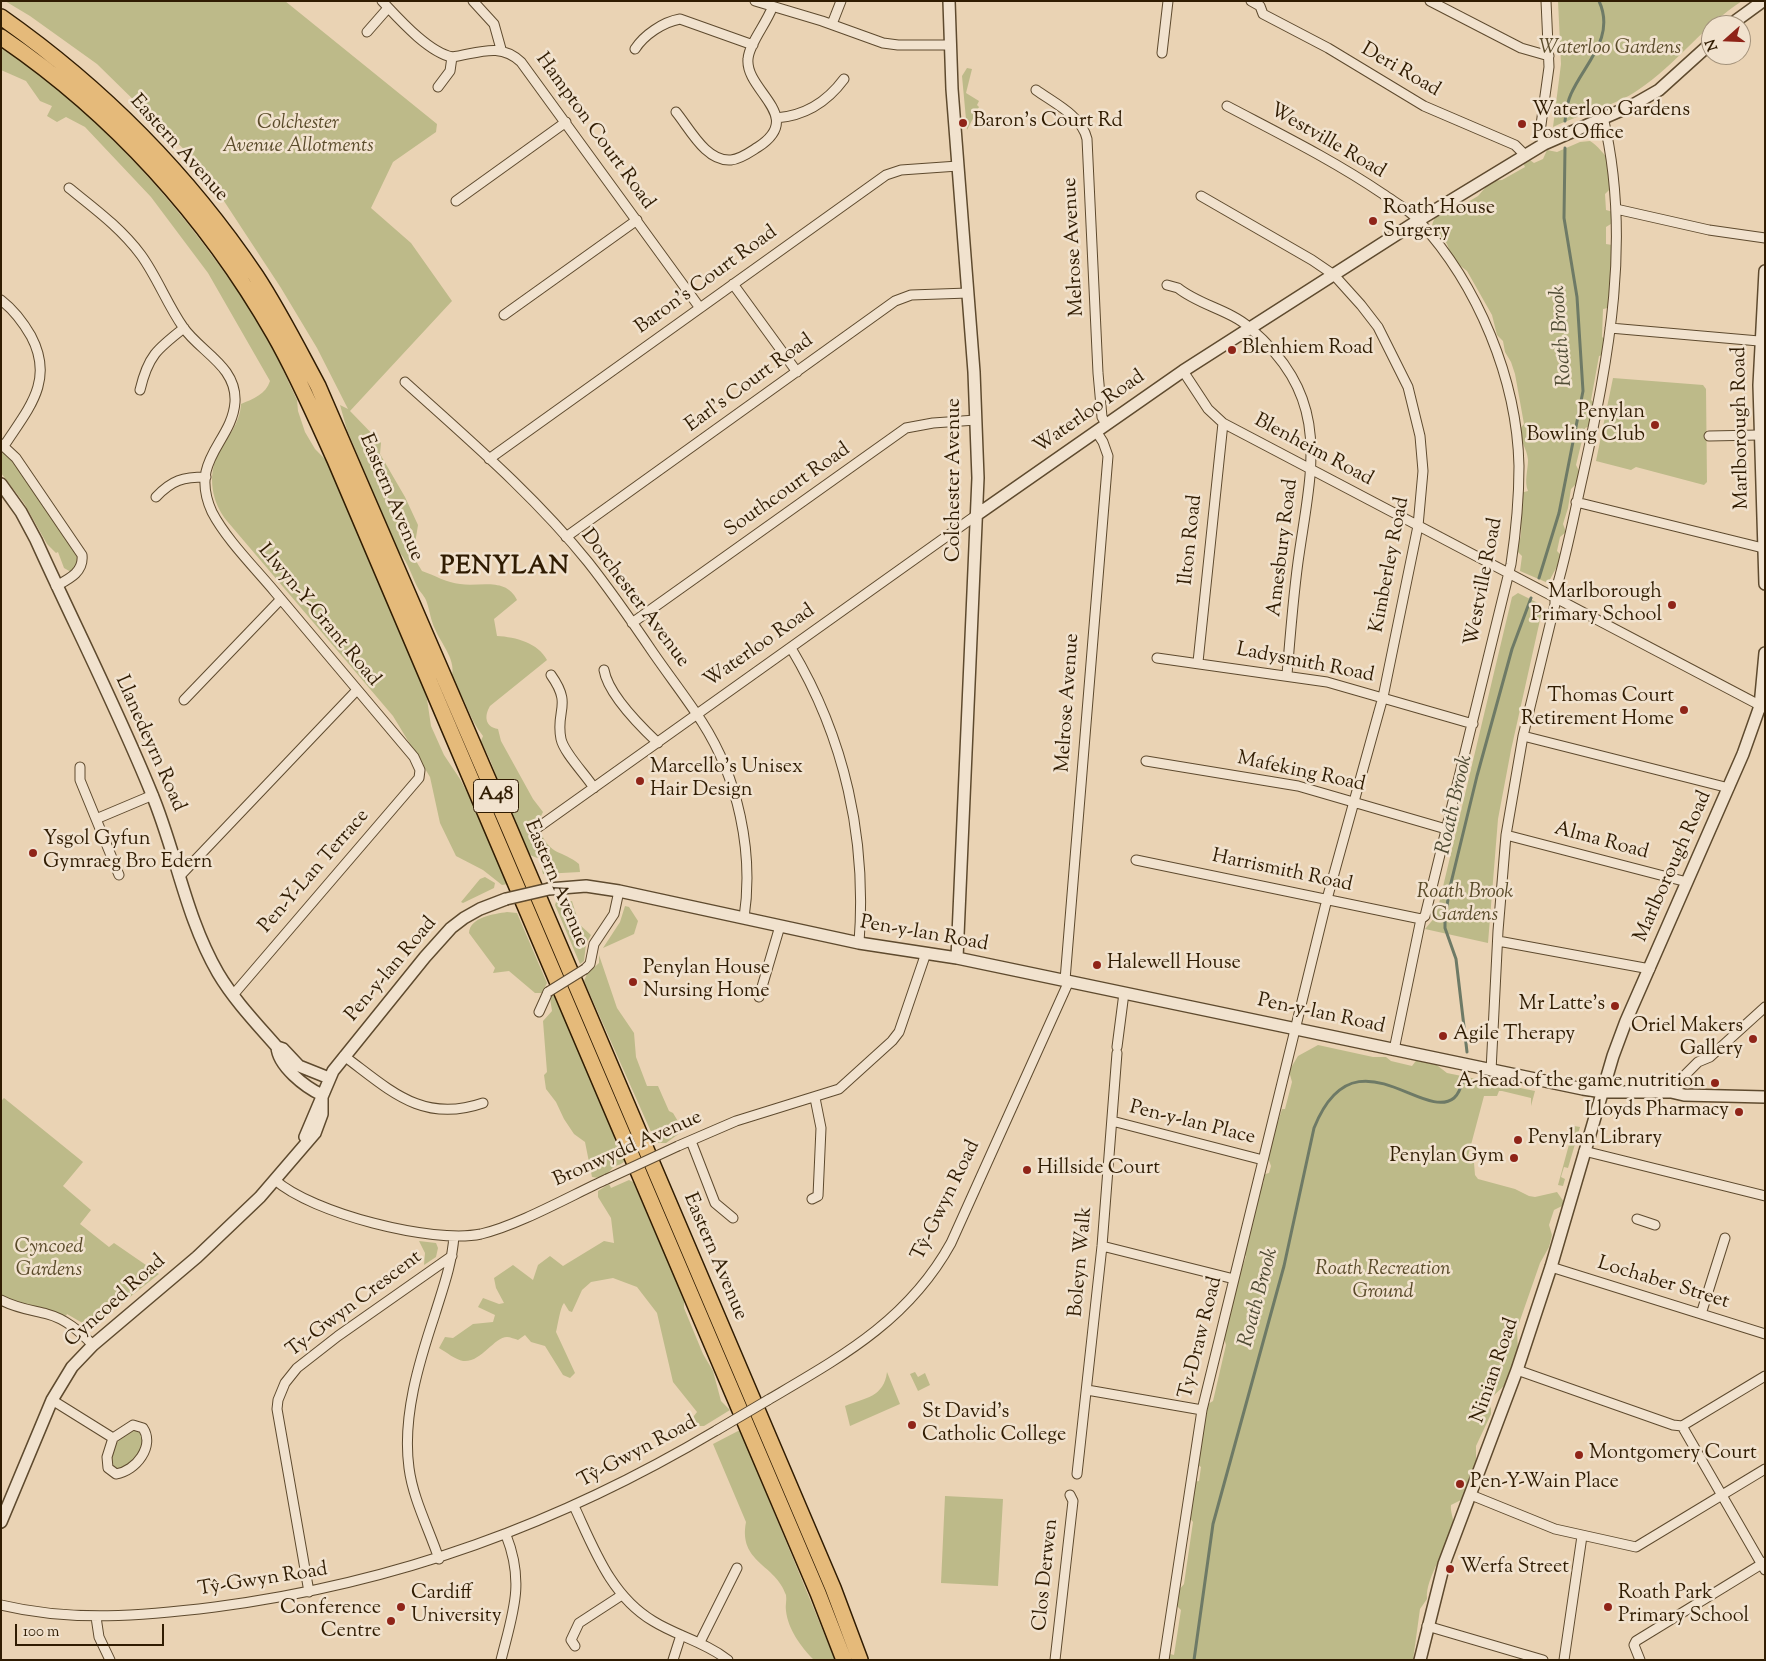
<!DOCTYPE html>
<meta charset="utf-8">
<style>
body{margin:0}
#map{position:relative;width:1766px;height:1661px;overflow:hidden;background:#ead3b4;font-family:"Sorts Mill Goudy",serif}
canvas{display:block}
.frame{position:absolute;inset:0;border:2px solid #301c02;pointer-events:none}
.north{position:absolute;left:1701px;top:15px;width:50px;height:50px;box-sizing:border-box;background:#f1e2ce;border:1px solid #a4937c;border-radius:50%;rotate:250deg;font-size:14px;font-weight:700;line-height:20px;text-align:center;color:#301c02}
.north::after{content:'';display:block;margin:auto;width:18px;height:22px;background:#8f2418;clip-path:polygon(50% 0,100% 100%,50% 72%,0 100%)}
.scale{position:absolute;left:15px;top:1624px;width:149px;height:22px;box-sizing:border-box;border:2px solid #301c02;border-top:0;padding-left:6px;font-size:15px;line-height:18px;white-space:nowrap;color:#301c02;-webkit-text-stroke:4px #f1e2ce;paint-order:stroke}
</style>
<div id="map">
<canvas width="1766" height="1661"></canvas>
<div class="frame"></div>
<div class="north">N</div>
<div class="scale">100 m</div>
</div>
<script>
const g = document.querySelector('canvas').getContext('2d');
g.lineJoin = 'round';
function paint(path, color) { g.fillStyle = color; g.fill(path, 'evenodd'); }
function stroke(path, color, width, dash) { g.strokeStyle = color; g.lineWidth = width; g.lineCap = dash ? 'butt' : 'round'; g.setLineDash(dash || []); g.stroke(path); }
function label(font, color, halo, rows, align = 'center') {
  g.font = font + ' "Sorts Mill Goudy",serif'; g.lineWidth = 5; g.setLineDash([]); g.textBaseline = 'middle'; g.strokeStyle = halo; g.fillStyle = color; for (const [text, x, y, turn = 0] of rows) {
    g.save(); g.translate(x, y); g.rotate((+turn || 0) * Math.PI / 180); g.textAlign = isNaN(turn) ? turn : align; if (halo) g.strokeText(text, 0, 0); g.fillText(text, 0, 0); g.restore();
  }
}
paint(new Path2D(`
 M5,1h280l152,123 -1,8 -43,30 -22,46 40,35 41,58 -102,110 31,32 -1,11 25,43 13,28 -5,31 9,15c12,4 25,12 38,13 20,3 46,-7 57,16l-23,19 3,17c19,1 41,7 50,24l-57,46c-6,10 -5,21 8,23l3,12 32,58 10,13 -6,12v8l4,1c10,23 21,17 38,31l1,8 -37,2 -2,-8 7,-14 -3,-2 -8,8 -9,-4 -4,-13 -21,-36 -2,-16 -10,-27 -10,-21 2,-5c-15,-18 -17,-39 -32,-57 7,-18 -10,-35 -16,-50 -4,-8 -5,-17 -8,-26 -1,-5 -5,-9 -8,-13 -7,-12 -10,-27 -20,-38l-52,-122 -7,-25 8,4 -31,-61 -36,-60 -80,-122 -104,-102 -67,-48z
 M1558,1h184c-38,24 -65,63 -104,89 -21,15 -60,25 -85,37l8,-63z
 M1,46c118,83 202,186 277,307l4,15 15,32 1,11 7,21 10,17 15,15 44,108 18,33v12l11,15 1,11 9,14 14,42 4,27 13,29 16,24 22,42 26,63 -6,1 -19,-15 -27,-14 -16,-33 -10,-46 -37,-61 -166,-195c-15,-18 -20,-45 -9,-67 9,-17 22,-30 23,-50 12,-5 25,-10 29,-23l-62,-108 -57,-76 -66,-70 -19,-10 -9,5 -10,-6 5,-10 -12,-5 -14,-20 -25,-11z
 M967,68l5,1 -6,24 13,8 -2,4 2,2 -12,23 -5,-54z
 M1590,141c7,4 15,14 20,21l1,26 -6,6 1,16 7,2 1,10 -8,5v17l6,1c4,11 12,25 5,35 6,13 1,27 -14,29l-1,28 4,3 -3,15 -4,1 -8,44 5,4 -3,21 -8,3 -9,37 3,6 -1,11 -7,7 -3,19 -5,16 3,8 -6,5 -3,14 3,3v7l-12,22 -28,-12 2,-15 -5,-5c0,-6 3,-10 4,-16 1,-14 -2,-28 -1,-42l8,-2c-4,-9 0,-21 0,-31 -1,-12 -8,-19 -9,-30l5,-6 -9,-50 -4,-12 -6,-10 -2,-11 -6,-6 -5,-20 -25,-44 -14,-11 -6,-16 -4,-6 -8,-4 -3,-7c1,-12 13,-23 26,-19l20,-12 13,-15 11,-1 23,-13 -3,-6 5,-3 7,5 9,-4 4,-9 10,2 23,-10z
 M1613,378l90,7 3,4 1,93 -3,3 -68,-18 -5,3 -35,-9z
 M1,449l15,16 63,93v5l-8,9 -7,-4 -6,-16 -2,1 -9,-9 -23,-41 -23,-30z
 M1518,593l22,11 2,7 -31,139 -13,69 -10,124 -63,-14 11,-13 76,-319z
 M485,877l10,6 -1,5 -31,15 -2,-1 19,-23z
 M572,901l7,23 12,11 -5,9 -2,17 -4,3 -25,-59 1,-3z
 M625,906l4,1 9,14 -4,13 -31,14 17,-26z
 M507,912l10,1 30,70 -5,10h-7l-26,-22 -16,2 2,-5 -26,-35c1,-16 25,-19 38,-21z
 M599,955l18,53 17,25 2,24 11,29h11l11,25 4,2 9,15 -2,5 -14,10h-10l-72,-162 3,-7 12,-11z
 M553,995l7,3 1,13 5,6 48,116 1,9 10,18c-4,6 -7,4 -11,7 -8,7 -9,13 -22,10l-7,-35 -11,-8 -10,-15 -8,-17 -10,-13 -2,-14 3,-3 -4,-51 9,-10 -2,-13z
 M1318,1045l55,12h13l5,4 21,5 6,-8 11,1 18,14 88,18 -4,15v-8l-29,-7h-3l-2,5h-13l-16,60 2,6 4,1 1,12 3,4 37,10 14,7 6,1 22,-5 7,10 -2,4 -8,4 -5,15 3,10 -3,12 -9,16 -23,66 1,23 -13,33 -15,14 -2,6 3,3v6l-15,32v20l-13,33 -12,6c-1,7 3,13 2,19 -4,24 -28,53 -26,75l-7,10 -7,51h-248l1,-7 8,2 7,-45 -7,-7v-7l10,-12 9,-62 -4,-5 -2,-8 6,-8 -3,-6 3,-13 6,-1 2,-14 -3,-2 10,-61 5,-3 13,-56 -2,-7 5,-18 -5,-3 10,-20 -4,-6c5,-12 13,-24 16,-35l-3,-2 16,-69 4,-1 1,-5 -3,-1 1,-3 7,-2 2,-7 -4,-11 7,-31 4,-2 4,-13h3l7,-27 -3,-11 9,-15z
 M4,1098l79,64 -20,24 28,24 -11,14 29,23 5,-4 45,31 -68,54 -24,-14 -1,2 -53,-15 -12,-6v-194z
 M1574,1126l6,1 -12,41 -4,-1 -3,10 4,2 -2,7 -5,-1z
 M629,1180l4,2 51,117v9l19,46 10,17 8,30 9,9 -26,16h-12l-2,-5 7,-9 -24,-30 -16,-69 -20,-26 -24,-9 -22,4 -9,8 -10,22 -3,-1 -5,-8c-4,5 -6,21 -8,29l19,41 -5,5 -7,-3 -18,-29 -14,-4 -6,-7 -7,5c-3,-1 -8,-3 -11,-3 -13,0 -26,26 -44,24 -7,-1 -17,-9 -24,-13l6,-11 8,1 20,-14 20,-2 2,-7 -17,-8 5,-9 16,6 5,-1 -8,-15 -2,-10 19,-13 20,15 5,-15 12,-9 13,10 41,-25 10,2 -3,-25 -13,-21v-6l11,-7 2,4z
 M419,1241l17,2 2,5 -2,9 -12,8 1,-12z
 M887,1372l13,32 -50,22 -5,-20c20,-8 39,-9 42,-34z
 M915,1372l3,5 7,-4 5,12 -12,6 -8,-17z
 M136,1429l7,5c1,17 -9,29 -25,36l-3,-2 -4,-7c2,-15 9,-27 25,-32z
 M740,1430l95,230h-21c-13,-13 -26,-31 -28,-49 -1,-5 1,-11 0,-16 -10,-31 -48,-32 -40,-73l-33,-78z
 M945,1496l58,3 -5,87 -57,-3z`), '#bdba89');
stroke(new Path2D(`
 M1565,121c1,-8 2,-19 6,-27 13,-30 45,-56 28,-93
 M1539,578l20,-65 24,-122 -6,-94 -13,-79 1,-70
 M1467,1052l-11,-93 -11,-31v-10l5,-31 27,-111 35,-127 19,-51
 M1194,1660l19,-136 71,-258 30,-138c40,-100 109,-5 140,-30 6,-5 8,-14 10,-21`), '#6e7a66', 3);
const minor = new Path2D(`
 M382,1c17,18 46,51 70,56 27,-4 48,-15 69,5l179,246
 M473,1l21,23 7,25
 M755,1l67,20 61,22 15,2h53
 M1251,1l9,5 3,8 65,34 96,58 91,39 10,10
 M1430,1l91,47 28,8
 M832,24l9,-23
 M367,32l21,-24
 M635,49c9,-14 28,-27 45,-30l73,26
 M1162,53l6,-52
 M438,87l12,-16 2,-14
 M1036,90c18,13 46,26 51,49l11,234 4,44 4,7
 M1227,106c53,28 106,54 156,88 11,8 27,16 36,27 59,64 98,158 100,245 0,33 -3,65 -8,98l-86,352 -4,3 -27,131
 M676,112c14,17 30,50 55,48 10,-1 19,-8 27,-13 48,-31 -13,-56 -10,-88 1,-15 18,-35 24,-51
 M776,118c28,-2 51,-16 68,-39
 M1544,144l-4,-12 9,-65 -3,-66
 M69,188c26,21 52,40 72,67 16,22 26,49 42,72 17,25 54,39 52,75 -3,41 -47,57 -23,110 14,27 43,56 63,80 46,55 93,110 139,165l6,13 -1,8 -186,217
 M456,201l110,-79
 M1616,209l93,21 56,8
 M733,284l64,88
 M1167,285l11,3c21,17 52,22 72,40 84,72 61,140 48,234 -5,37 -8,75 -11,113
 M1,300c13,10 22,22 30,36 24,45 -3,73 -27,110
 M504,315l133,-95
 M1610,328l149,13
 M1183,371l25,38 15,14 542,285
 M405,382c63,57 129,113 183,180 23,29 45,61 66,92 16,23 33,45 48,68 36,56 52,130 42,196
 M140,390c8,-34 17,-41 44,-62
 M1709,436l50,-1
 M1,444l15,14 66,97c2,17 -13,24 -26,31
 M489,459l397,-284 15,-5 57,-4
 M156,497c16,-17 27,-20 50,-20
 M1576,502l187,46
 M566,537l329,-236 16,-6 57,-2
 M632,623l274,-195 27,-5 43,-3
 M791,648c54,90 76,191 68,295
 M1157,658l170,24 146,42
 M1198,662l25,-239
 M604,670c4,24 36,56 54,73
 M551,675c22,31 4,35 10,64 3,14 25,36 33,49
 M184,700l97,-101
 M1523,736l206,52
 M1146,761l152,25 148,43
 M80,767v13l39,95
 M96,819l57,-24
 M1506,835l181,47
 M544,856l-11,-25 445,-317
 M1136,860l285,59
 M179,877l178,-187
 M1498,941l152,28
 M585,969l5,-5 4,-20 20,-30 5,-23
 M1065,980l43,-524 -5,-14 -7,-11
 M759,997l21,-71
 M539,1012l9,-20
 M1117,1047l7,-54
 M344,1056c46,34 78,68 139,47
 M1491,1071l7,-140 8,-96 17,-99 32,-132v-11c12,-39 19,-79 28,-118 26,-118 49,-238 20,-358
 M1671,1092l6,-3 5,-11 16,-16 12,-5 55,-50
 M1112,1121l151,39
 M691,1141l24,62 18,15
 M678,1146l58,-25 103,-32 53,-48 7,-9 27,-79
 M1584,1151l181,45
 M275,1180c37,33 157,64 206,54 38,-9 89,-38 126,-55
 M812,1199l6,-3 3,-68 -6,-30
 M1637,1219l18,6
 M1102,1246l132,33
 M1551,1267l214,67
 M1,1300c15,8 30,10 46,14 19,5 32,17 46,31
 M1701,1314l24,-76
 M1517,1370l156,55 9,1
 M1087,1390l115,20
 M52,1400l61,38 -6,19 1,11 8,6c20,-3 39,-28 27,-46l-10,-3 -20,13
 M768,1400c73,-43 140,-79 183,-157l118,-262
 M1682,1426l83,144
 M1682,1426l83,-50
 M1077,1474l25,-228 15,-193
 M1471,1495l84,34 81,18 129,-78
 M574,1506c20,43 37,90 79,115 24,15 52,21 75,39
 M439,1559c-10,-30 -26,-60 -30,-91 -7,-51 10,-106 26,-154 8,-26 17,-50 19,-78
 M309,1592l-32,-183 1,-9 7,-17 12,-15 41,-32 114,-80
 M1,1605c71,17 142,11 214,2 183,-24 344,-83 502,-177
 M96,1617l3,20 11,23
 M1427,1626l116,34
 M700,1642l37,-74
 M575,1646l-4,-6 8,-17 43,-28
 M501,1660c12,-48 24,-77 5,-125
 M673,1660l8,-25
 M1055,1660l18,-159 -3,-6
 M1164,1660l38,-250 125,-511 56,-202 35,-171 5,-55 -3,-35 -12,-49 -30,-60 -17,-22 -27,-30 -22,-15 -111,-64
 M1564,1660l18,-124
 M1640,1660l-6,-15 2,-4 129,-79`);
const tertiary = new Path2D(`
 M949,1l3,88 22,283 4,106 -21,480
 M1730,25l33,-24
 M1765,271l-6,114 6,199
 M1,484l20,28 15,28c38,84 80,166 115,252 25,59 34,124 67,181 16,27 38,50 59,74l6,2 16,17 30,12
 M978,514l205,-143 236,-151 125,-76 87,-38 28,-16 52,-47
 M549,889l37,-3 33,5 240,52 98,15 626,131 20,3h68l13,3 81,2
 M277,1047c1,19 28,40 45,48
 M305,1137l28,-66 92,-114 26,-29 13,-10 16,-9 26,-10
 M1,1522l51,-122 20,-33 21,-22 104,-88 63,-60 55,-64 7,-19v-19
 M1420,1660l24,-96 73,-194 34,-103 62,-211 13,-35 117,-267 17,-48 5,-53`);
const trunk = new Path2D(`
 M1,17c101,71 187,158 255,259 23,35 42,73 62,110l192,444 323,758 27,72
 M1,37c112,76 206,180 273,297 23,40 42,84 61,126l483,1133 26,67`);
stroke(minor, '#5e4a2e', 11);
stroke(tertiary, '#5e4a2e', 14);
stroke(trunk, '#301c02', 18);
stroke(minor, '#f1e2ce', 9);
stroke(tertiary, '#f1e2ce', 11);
stroke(trunk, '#e5ba7a', 15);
const minorBridge = new Path2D(`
 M548,992l37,-23
 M607,1179l71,-33
 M717,1430l51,-30`);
const tertiaryBridge = new Path2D(`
 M506,899l43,-10`);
stroke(minorBridge, '#5e4a2e', 11, []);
stroke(tertiaryBridge, '#5e4a2e', 14, []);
stroke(minorBridge, '#f1e2ce', 9);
stroke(tertiaryBridge, '#f1e2ce', 11);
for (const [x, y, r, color] of [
 [963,123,5,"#8f2418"],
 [1522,124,5,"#8f2418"],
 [1373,221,5,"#8f2418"],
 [1232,350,5,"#8f2418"],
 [1655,425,5,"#8f2418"],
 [1672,605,5,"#8f2418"],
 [1684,710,5,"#8f2418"],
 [640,781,5,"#8f2418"],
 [33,853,5,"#8f2418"],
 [1097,965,5,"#8f2418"],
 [633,982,5,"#8f2418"],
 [1615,1006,5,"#8f2418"],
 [1443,1036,5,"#8f2418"],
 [1753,1039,5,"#8f2418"],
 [1715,1083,5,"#8f2418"],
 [1739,1112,5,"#8f2418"],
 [1518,1140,5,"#8f2418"],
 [1514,1158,5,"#8f2418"],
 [1027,1170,5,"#8f2418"],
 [912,1425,5,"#8f2418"],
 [1579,1455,5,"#8f2418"],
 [1460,1484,5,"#8f2418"],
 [1450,1569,5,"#8f2418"],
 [401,1607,5,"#8f2418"],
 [1608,1607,5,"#8f2418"],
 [391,1621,5,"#8f2418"]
]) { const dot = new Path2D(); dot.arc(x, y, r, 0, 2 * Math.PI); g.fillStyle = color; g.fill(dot); stroke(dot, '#f1e2ce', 2); }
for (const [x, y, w] of [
 [496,796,45]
]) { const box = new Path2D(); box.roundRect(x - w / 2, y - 16.5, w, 33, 4); g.fillStyle = '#f1e2ce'; g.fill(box); stroke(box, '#301c02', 1); }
label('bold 19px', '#301c02', null, [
 ["A48",496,796]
]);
label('italic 20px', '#5a4b2a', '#f1e2ce', [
 ["Waterloo Gardens",1610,50],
 ["Colchester",298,125],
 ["Avenue Allotments",298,148],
 ["Roath Brook",1465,894],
 ["Gardens",1465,917],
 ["Cyncoed",49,1249],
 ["Gardens",49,1272],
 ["Roath Recreation",1383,1271],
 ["Ground",1383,1294]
]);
label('20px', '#301c02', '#f1e2ce', [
 ["Deri Road",1400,71,30],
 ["Hampton Court Road",594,132,54],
 ["Westville Road",1327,142,30],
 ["Eastern Avenue",178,149,48],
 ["Melrose Avenue",1075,247,-93],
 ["Baron's Court Road",707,281,-36],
 ["Earl's Court Road",750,384,-36],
 ["Waterloo Road",1090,413,-35],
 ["Marlborough Road",1742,428,-91],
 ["Blenheim Road",1313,451,28],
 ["Colchester Avenue",956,480,-90],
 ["Southcourt Road",788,491,-35],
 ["Eastern Avenue",390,498,67],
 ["Ilton Road",1192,540,-84],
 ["Amesbury Road",1284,548,-83],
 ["Kimberley Road",1391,565,-79],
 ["Westville Road",1485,582,-79],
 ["Dorchester Avenue",634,599,53],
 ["Llwyn-Y-Grant Road",318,616,50],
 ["Waterloo Road",760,647,-35],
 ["Ladysmith Road",1305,664,11],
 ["Melrose Avenue",1069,703,-86],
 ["Llanedeyrn Road",149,744,66],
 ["Mafeking Road",1301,773,12],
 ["Alma Road",1601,842,15],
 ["Marlborough Road",1674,867,-66],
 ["Pen-Y-Lan Terrace",315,872,-49],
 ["Harrismith Road",1282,872,12],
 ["Eastern Avenue",555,884,67],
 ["Pen-y-lan Road",924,935,10],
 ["Pen-y-lan Road",392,970,-50],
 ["Pen-y-lan Road",1321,1015,12],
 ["Pen-y-lan Place",1192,1124,14],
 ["Bronwydd Avenue",628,1150,-24],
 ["Tŷ-Gwyn Road",947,1201,-64],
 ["Eastern Avenue",714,1257,67],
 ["Boleyn Walk",1082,1262,-85],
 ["Lochaber Street",1663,1284,17],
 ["Cyncoed Road",116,1302,-42],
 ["Ty-Gwyn Crescent",355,1305,-37],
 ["Ty-Draw Road",1202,1338,-76],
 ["Ninian Road",1496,1371,-71],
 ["Tŷ-Gwyn Road",638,1453,-28],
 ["Clos Derwen",1047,1575,-84],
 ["Tŷ-Gwyn Road",263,1581,-9]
]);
label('20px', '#301c02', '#f1e2ce', [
 ["Waterloo Gardens",1532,112],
 ["Post Office",1532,135],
 ["Baron's Court Rd",973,123],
 ["Roath House",1383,210],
 ["Surgery",1383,233],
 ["Blenhiem Road",1242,350],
 ["Penylan",1645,414,"right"],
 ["Bowling Club",1645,437,"right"],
 ["Marlborough",1662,594,"right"],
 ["Primary School",1662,617,"right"],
 ["Thomas Court",1674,698,"right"],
 ["Retirement Home",1674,721,"right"],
 ["Marcello's Unisex",650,769],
 ["Hair Design",650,792],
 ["Ysgol Gyfun",43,841],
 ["Gymraeg Bro Edern",43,864],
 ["Halewell House",1107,965],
 ["Penylan House",643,970],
 ["Nursing Home",643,993],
 ["Mr Latte's",1605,1006,"right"],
 ["Oriel Makers",1743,1028,"right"],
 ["Gallery",1743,1051,"right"],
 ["Agile Therapy",1453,1036],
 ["A-head of the game nutrition",1705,1083,"right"],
 ["Lloyds Pharmacy",1729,1112,"right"],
 ["Penylan Library",1528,1140],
 ["Penylan Gym",1504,1158,"right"],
 ["Hillside Court",1037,1170],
 ["St David's",922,1414],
 ["Catholic College",922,1437],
 ["Montgomery Court",1589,1455],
 ["Pen-Y-Wain Place",1470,1484],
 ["Werfa Street",1460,1569],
 ["Cardiff",411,1595],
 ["University",411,1618],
 ["Roath Park",1618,1595],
 ["Primary School",1618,1618],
 ["Conference",381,1610,"right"],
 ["Centre",381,1633,"right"]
], 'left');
label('italic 21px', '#4f4b34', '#f1e2ce', [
 ["Roath Brook",1563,336,-94],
 ["Roath Brook",1456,805,-77],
 ["Roath Brook",1260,1298,-75]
]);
g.letterSpacing = '1px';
label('bold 25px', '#301c02', '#f1e2ce', [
 ["PENYLAN",505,569]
]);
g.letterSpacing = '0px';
</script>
